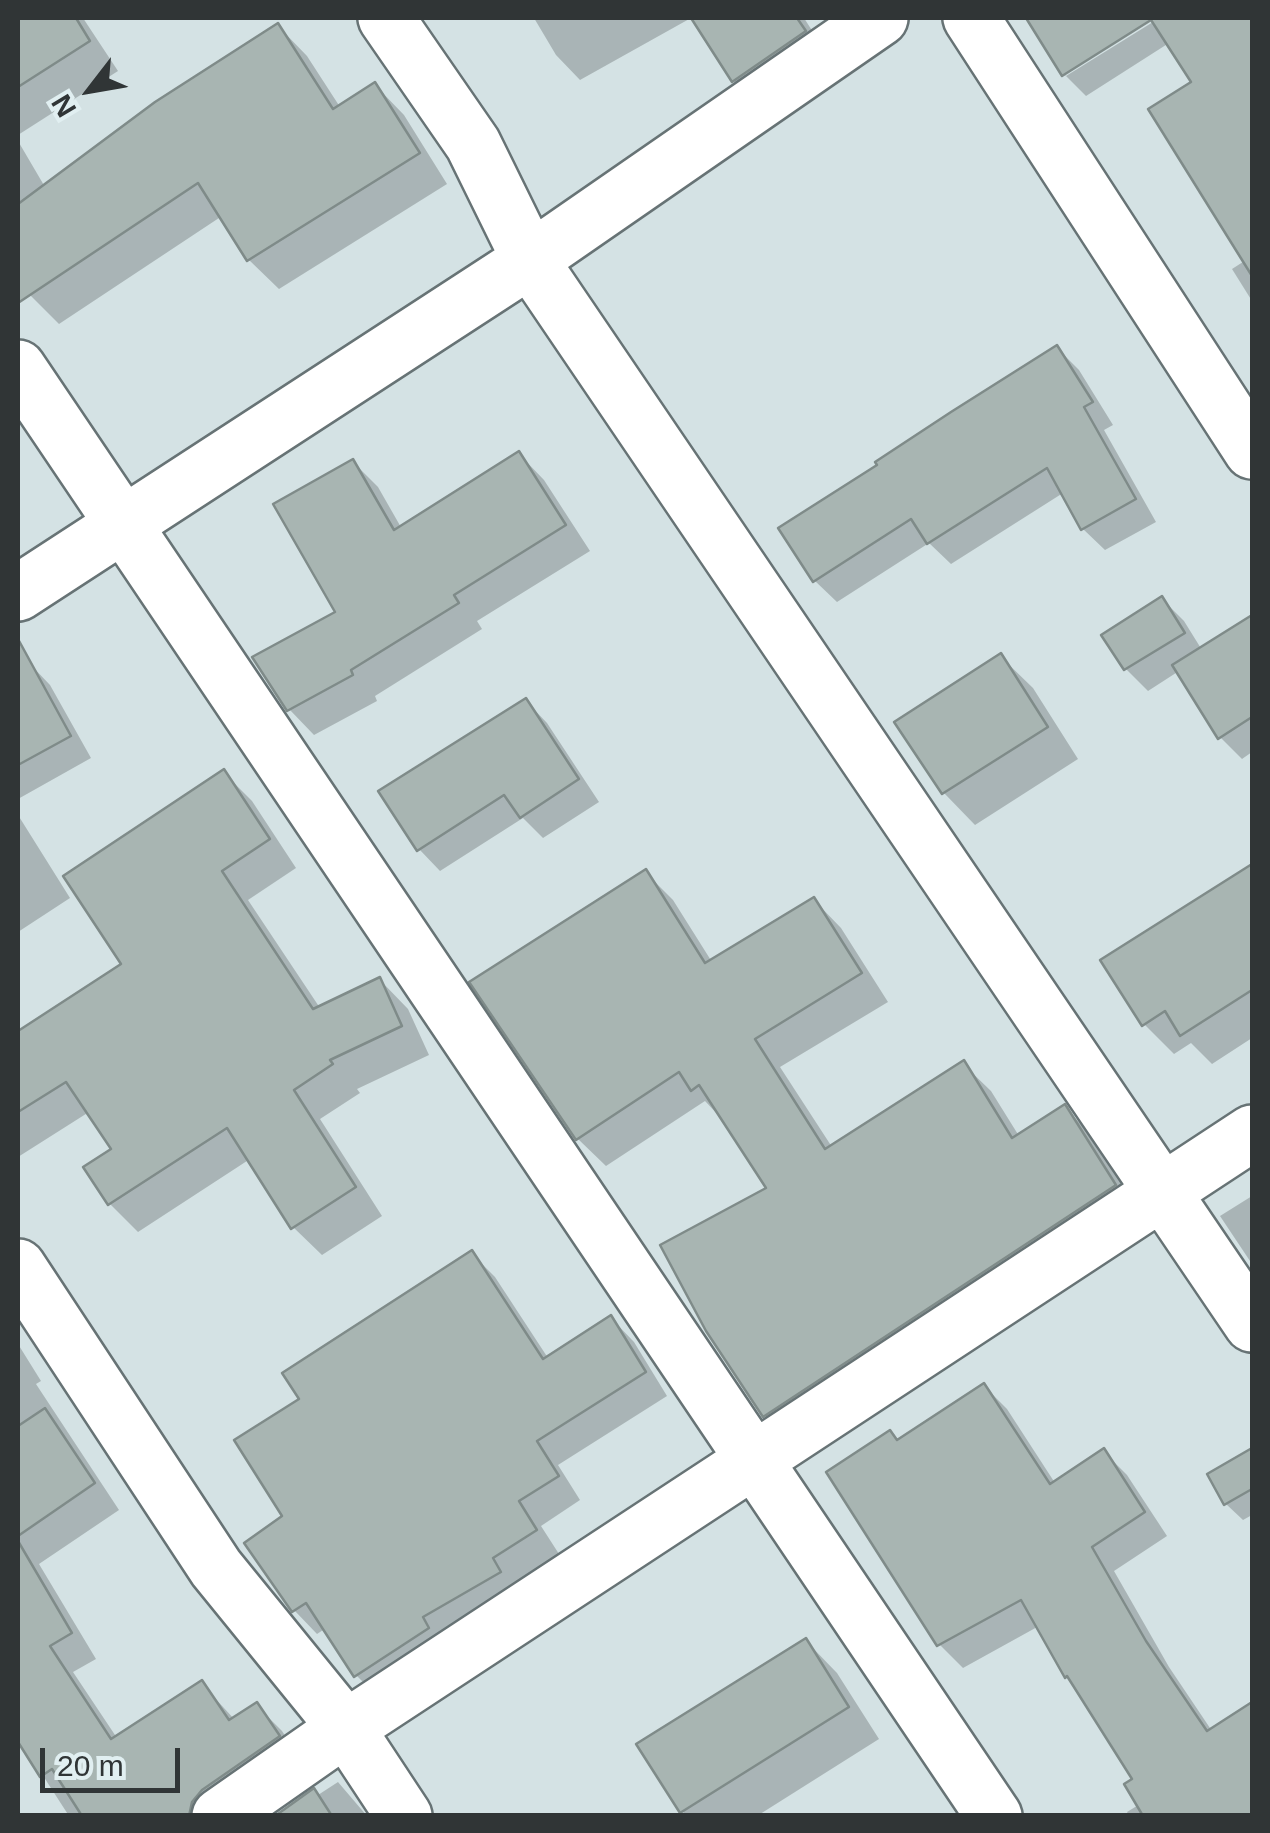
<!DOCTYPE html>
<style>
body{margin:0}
#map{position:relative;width:1270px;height:1833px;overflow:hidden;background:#d4e2e4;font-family:Arial,sans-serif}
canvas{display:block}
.frame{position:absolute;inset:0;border:20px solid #303536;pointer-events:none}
.north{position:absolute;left:40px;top:40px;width:100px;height:100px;-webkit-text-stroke:8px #e1eff1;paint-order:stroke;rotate:239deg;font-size:28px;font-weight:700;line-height:40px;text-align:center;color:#303536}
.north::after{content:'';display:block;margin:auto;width:35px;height:45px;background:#303536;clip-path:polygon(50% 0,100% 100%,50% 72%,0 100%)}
.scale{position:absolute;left:40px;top:1748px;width:140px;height:45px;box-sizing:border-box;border:5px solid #303536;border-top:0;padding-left:12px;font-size:30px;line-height:35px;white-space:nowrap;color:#303536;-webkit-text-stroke:8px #e1eff1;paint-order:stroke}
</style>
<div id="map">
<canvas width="1270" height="1833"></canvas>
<div class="frame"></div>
<div class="north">N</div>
<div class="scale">20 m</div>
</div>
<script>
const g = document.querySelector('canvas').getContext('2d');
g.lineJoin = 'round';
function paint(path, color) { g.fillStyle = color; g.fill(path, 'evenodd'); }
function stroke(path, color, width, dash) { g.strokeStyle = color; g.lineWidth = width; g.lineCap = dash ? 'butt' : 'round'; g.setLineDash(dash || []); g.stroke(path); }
paint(new Path2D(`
 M18,18h65l35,53 -100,64z
 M534,18h157l-111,62 -24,-25z
 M694,18h110l25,39 -71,48 -24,-24z
 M1029,18h121l-84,52v6z
 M1172,18h80v283l-20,-32 14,-9 -51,-177 -26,-40 -83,53 -20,-20 87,-54 3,6z
 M278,26l29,30 33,51 35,-22 29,30 43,69 -168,105 -30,-29 -27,-44 -163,108 -29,-29 -12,-20v-134l27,46z
 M1057,348l22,22 34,55 -9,5 52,92 -51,28 -22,-21 -20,-36 -112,71 -22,-21 -92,59 -22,-21 -33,-52z
 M519,454l25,26 46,71 -113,70 5,8 -107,67 2,5 -63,34 -25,-26 50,-96 14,-151 25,25 24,42z
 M1162,599l22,22 18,29 46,-30 4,4v128l-10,7 -22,-22 -41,-66 -31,20 -22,-22 -22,-34z
 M1001,657l32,31 45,71 -103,66 -31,-32z
 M29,663l21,22 41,73 -73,41v-130z
 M526,701l21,22 52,79 -56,36 -20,-20 -83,53 -21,-22z
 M224,773l28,28 44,67 -48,32 72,108 60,-28 28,29 21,46 -72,34 3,4 -40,26 62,97 -60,39 -29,-28 -43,-68 -112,73 -28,-28 4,-54 -25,-38 -71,45v-124l106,-68z
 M18,815l52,83 -52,34z
 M1252,867v91l-3,2 3,5v73l-40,26 -21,-21 -17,11 -30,-30 -40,-64z
 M645,872l28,28 39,62 102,-62 27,28 47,74 -108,65 52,80 131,-83 28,27 28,45 45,-29 28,28 50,79 -350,229 -27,-28 4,-226 -49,-72 -15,-16 -99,65 -28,-27 -105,-157z
 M1252,1196v68l-32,-48z
 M472,1254l23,23 53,81 63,-40 23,24 33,54 -109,69 22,35 -39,26 18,28 -44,28 8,14 -144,102 -23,-23 -30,-47 -9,6 -23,-24 -9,-93 17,-118z
 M18,1344l23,37 -5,3 83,126 -80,54 57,95 -23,13 44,66 84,-55 34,37 21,-15 26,26 21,32 -75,53h-159l-51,-79z
 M984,1386l23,23 48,74 48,-32 24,24 40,61 -53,35 55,96 43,64 40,-26v111h-123l-2,-4 13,-8 -4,-24 -60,-95 -9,-9 -28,-50 -76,42 -24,-24 -41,-202z
 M1252,1451v64l-9,5 -17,-16 -16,-29z
 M806,1641l31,32 42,66 -122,77h-70l-5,-5z
 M338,1782l29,34h-87l38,-21z`), '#0003');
const building = new Path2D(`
 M18,18h58l14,23 -72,46z
 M691,18h106l9,13 -74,51z
 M1026,18h226v258l-104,-167 43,-27 -40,-62 -89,56z
 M278,23l55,86 42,-27 45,71 -173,108 -49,-78 -180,120v-99l137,-102z
 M1057,345l36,57 -9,5 52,92 -55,31 -34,-62 -120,76 -16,-25 -98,63 -35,-54 99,-63 -2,-3 76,-50z
 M519,451l47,74 -112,70 5,8 -108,67 2,5 -66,36 -35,-54 83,-45 -62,-108 80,-45 41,71z
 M1162,596l23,37 -61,37 -23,-35z
 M1252,615v102l-34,22 -46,-74z
 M18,639l53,97 -53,29z
 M1001,653l47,74 -106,67 -48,-72z
 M526,698l53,81 -59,39 -16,-23 -87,56 -39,-60z
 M224,769l46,70 -48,32 91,138 67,-32 22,49 -72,34 3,4 -39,26 62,97 -65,42 -64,-101 -119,77 -25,-38 28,-18 -45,-67 -48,30v-81l103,-67 -58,-88z
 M1252,864v126l-72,46 -15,-25 -23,15 -42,-66z
 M646,869l59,94 109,-66 48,76 -107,66 70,110 139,-89 48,78 53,-34 51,81 -353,232 -57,-86 -46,-86 106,-57 -67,-103 -8,6 -12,-19 -103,68 -107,-158z
 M472,1250l71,109 68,-44 35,57 -109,69 22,35 -40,25 18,29 -44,28 8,14 -78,45 6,11 -75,49 -48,-74 -14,9 -48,-69 38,-27 -48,-76 65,-41 -17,-26z
 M984,1383l66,101 54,-36 41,64 -53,35 54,94 61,90 45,-29v114h-109l-19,-32 8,-5 -65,-103 -2,2 -44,-78 -84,46 -111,-174 64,-42 7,10z
 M45,1408l50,75 -77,53v-110z
 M1252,1448v41l-28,16 -17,-31z
 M18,1541l54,92 -22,13 61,93 91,-59 27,40 28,-18 23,34 -78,54 -10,12 -3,14h-107l-30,-47 -12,8 -22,-35z
 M806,1638l43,69 -169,106 -44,-69z
 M314,1788l18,28h-57z`);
paint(building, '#a8b5b2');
stroke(building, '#7f8b89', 2.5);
const minor = new Path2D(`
 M386,18l87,126 57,116 722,1064
 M971,18l281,433
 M18,368l976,1448
 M18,593l512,-333 350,-242
 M18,1267l198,301 130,160 58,88
 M220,1816l126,-88 906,-595`);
stroke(minor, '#677375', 60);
stroke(minor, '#fff', 55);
</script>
